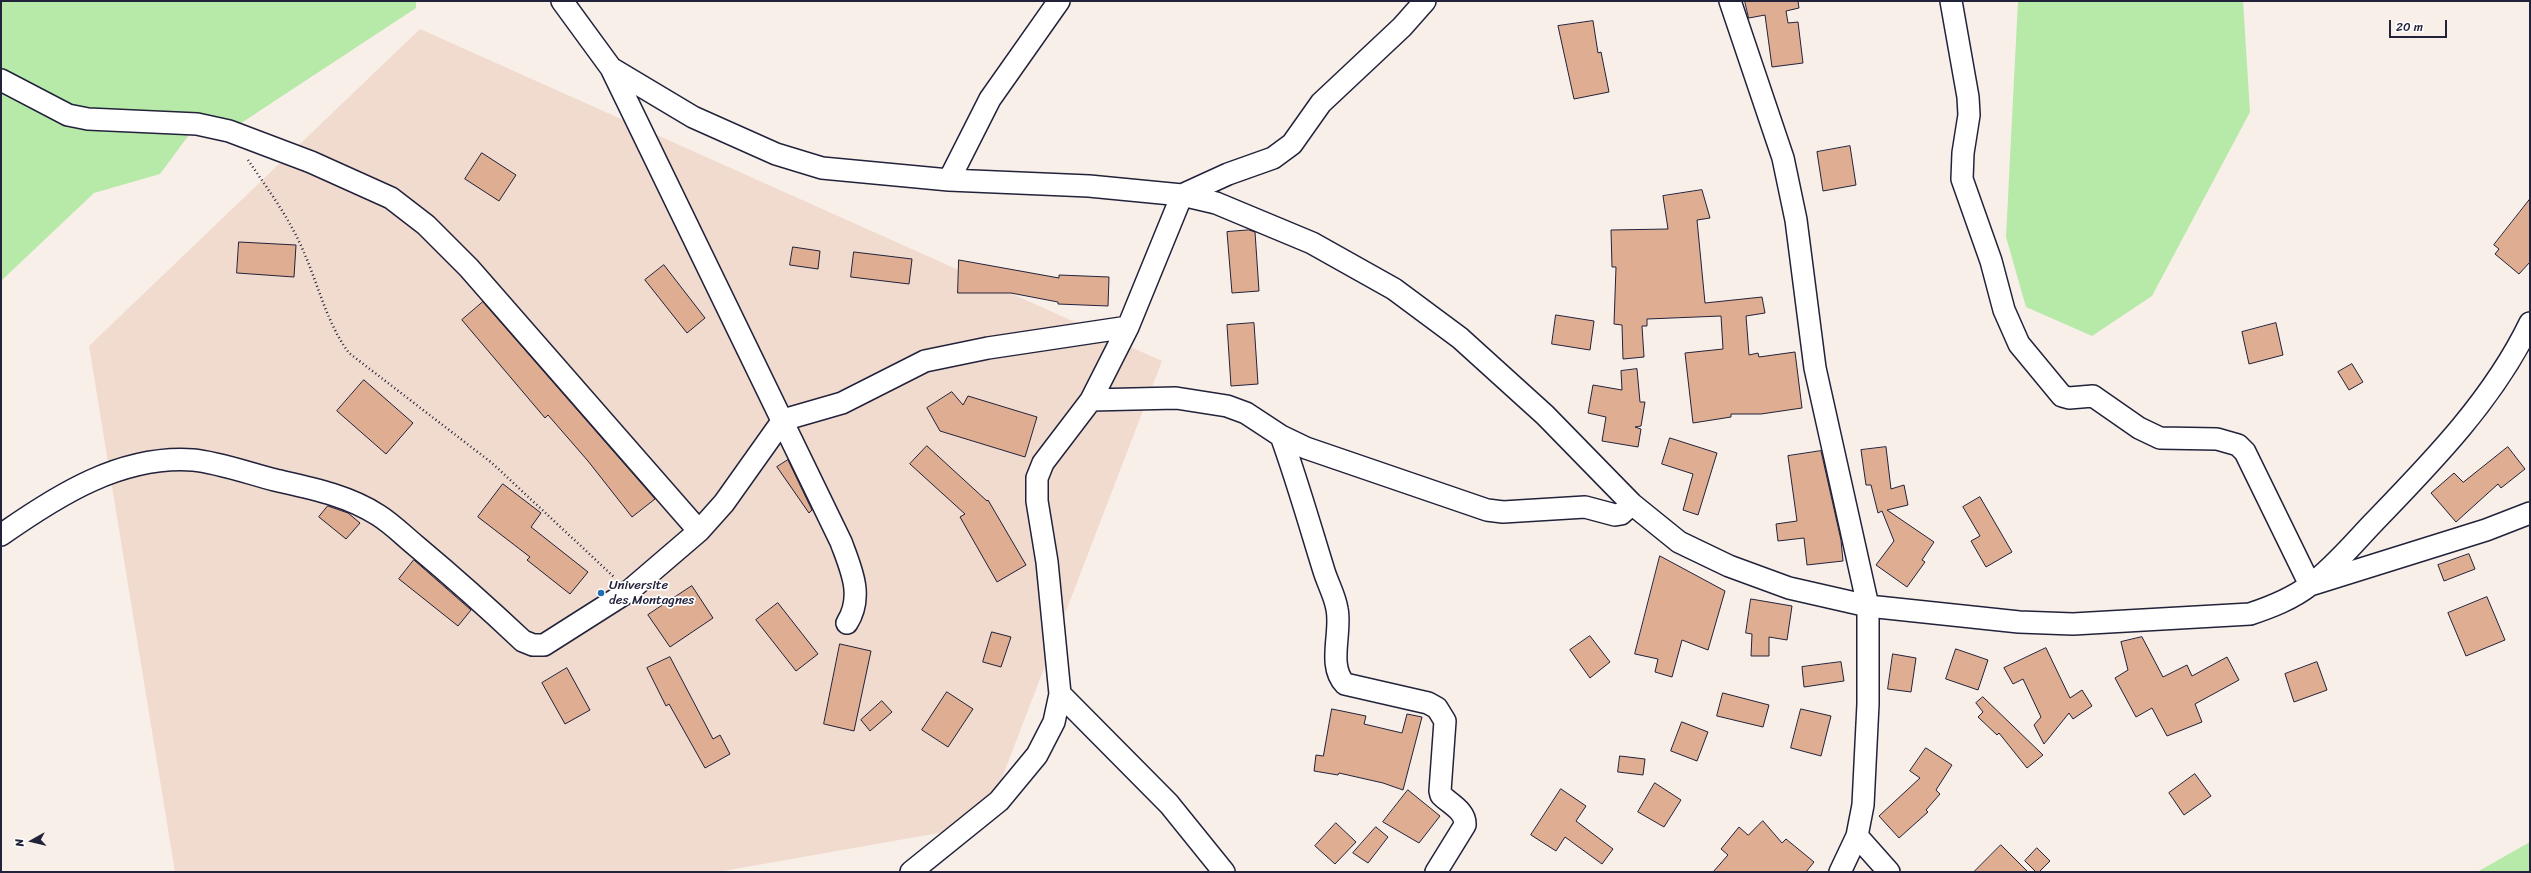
<!DOCTYPE html>
<style>
body{margin:0}
#map{position:relative;width:2531px;height:873px;overflow:hidden;background:#f9efe9;font-family:Sriracha,sans-serif}
canvas{display:block}
.frame{position:absolute;inset:0;border:2px solid #22223b;pointer-events:none}
.north{position:absolute;left:12px;top:821px;width:40px;height:40px;-webkit-text-stroke:3px #fff;paint-order:stroke;rotate:262deg;font-size:11px;font-weight:700;line-height:16px;text-align:center;color:#22223b}
.north::after{content:'';display:block;margin:auto;width:14px;height:18px;background:#22223b;clip-path:polygon(50% 0,100% 100%,50% 72%,0 100%)}
.scale{position:absolute;left:2389px;top:20px;width:58px;height:18px;box-sizing:border-box;border:2px solid #22223b;border-top:0;padding-left:5px;font-size:12px;line-height:14px;white-space:nowrap;color:#22223b;-webkit-text-stroke:3px #fff;paint-order:stroke}
</style>
<div id="map">
<canvas width="2531" height="873"></canvas>
<div class="frame"></div>
<div class="north">N</div>
<div class="scale">20 m</div>
</div>
<script>
const g = document.querySelector('canvas').getContext('2d');
g.lineJoin = 'round';
function paint(path, color) { g.fillStyle = color; g.fill(path, 'evenodd'); }
function stroke(path, color, width, dash) { g.strokeStyle = color; g.lineWidth = width; g.lineCap = dash ? 'butt' : 'round'; g.setLineDash(dash || []); g.stroke(path); }
function label(font, color, halo, rows, align = 'center') {
  g.font = font + ' Sriracha,sans-serif'; g.lineWidth = 3.5; g.setLineDash([]); g.textBaseline = 'middle'; g.strokeStyle = halo; g.fillStyle = color; for (const [text, x, y, turn = 0] of rows) {
    g.save(); g.translate(x, y); g.rotate((+turn || 0) * Math.PI / 180); g.textAlign = isNaN(turn) ? turn : align; if (halo) g.strokeText(text, 0, 0); g.fillText(text, 0, 0); g.restore();
  }
}
paint(new Path2D(`
 M420,29l742,332 -178,464 -266,47h-543l-86,-526z`), '#f1dbcf');
paint(new Path2D(`
 M1,1h415v7l-187,123 -32,-7 -37,50 -66,19 -93,88z
 M2018,1h225l7,111 -98,184 -60,40 -66,-29 -20,-70z
 M2530,842v30h-53z`), '#b7e9a9');
const building = new Path2D(`
 M1745,1h53l1,7 -13,3 2,12 10,-1 5,41 -31,4 -7,-52 -16,3z
 M1593,21l5,32 3,-1 8,40 -35,7 -16,-73z
 M1850,146l6,39 -33,6 -6,-39z
 M482,153l34,22 -17,26 -34,-22z
 M1702,190l8,28 -13,2 8,83 57,-6 3,16 -19,3 3,39 9,-2 1,4 36,-5 7,56 -41,6h-30v3l-38,6 -8,-70 38,-4 -2,-33 -74,3v7h-5l2,31 -21,2 -1,-34 -8,-1 2,-57h-4l-1,-37 57,-1 -5,-33z
 M2530,199v63l-11,12 -24,-20 4,-5 -5,-4z
 M1249,230l6,2 4,59 -27,2 -5,-61z
 M239,242l57,3 -2,32 -57,-4z
 M793,247l27,4 -2,18 -28,-4z
 M854,252l58,7 -3,25 -58,-7z
 M959,260l100,18v-3l50,2 -1,29 -50,-2v-2l-47,-9h-53z
 M664,265l41,53 -18,15 -42,-53z
 M483,302l172,197 -23,18 -44,-56 -40,-46 -3,3 -83,-98z
 M1556,315l38,6 -4,29 -38,-6z
 M1254,323l4,61 -27,2 -4,-61z
 M2276,323l7,32 -34,9 -7,-32z
 M2352,364l11,18 -14,8 -11,-18z
 M1637,369l3,33h5l-4,24 -6,1 6,2 -3,18 -36,-6 4,-24 -18,-4 5,-28 29,5 -1,-19z
 M364,380l49,43 -27,31 -49,-43z
 M952,392l11,13 5,-9 69,21 -12,40 -85,-26 -13,-23z
 M1670,438l47,15 -19,62 -15,-5 10,-36 -31,-10z
 M927,446l60,55 1,-1 38,65 -29,17 -37,-65 5,-3 -55,-50z
 M1886,447l5,42 13,-4 4,20 -21,5 47,32 -12,18 3,2 -18,25 -31,-22 18,-24 -12,-30 -4,2 -7,-28h-5l-5,-35z
 M2508,447l17,22 -24,19 -3,-4 -42,38 -25,-29 23,-20 9,9z
 M1821,451l20,89 2,21 -36,4 -3,-27 -26,3 -2,-17 21,-3 -9,-65z
 M788,460l24,50 -3,3 -32,-46z
 M503,484l38,29 -10,14 57,45 -18,22 -43,-34 3,-3 -52,-40z
 M1980,497l32,55 -26,15 -15,-26 9,-5 -17,-29z
 M328,506l20,7 12,10 -14,16 -27,-22z
 M2469,554l6,15 -31,12 -6,-16z
 M1660,556l65,35 -17,59 -26,-10 -10,37 -17,-5 3,-13 -23,-5z
 M414,560l57,50 -13,16 -59,-47z
 M692,586l21,32 -43,29 -22,-32z
 M2487,597l18,43 -39,16 -18,-43z
 M1751,599l41,7 -5,34 -18,-3v19h-18l1,-22 -6,-1z
 M778,603l40,51 -22,17 -40,-51z
 M992,632l19,5 -10,30 -18,-5z
 M1590,636l20,26 -20,16 -20,-28z
 M2142,637l21,40 24,-12 5,11 35,-19 12,23 -44,24 7,18 -35,14 -15,-28 -16,9 -21,-39 13,-8 -7,-28z
 M840,644l31,7 -17,80 -30,-7z
 M2046,648l24,50 12,-8 10,16 -19,13 -4,-6 -25,31 -10,-19 7,-8 -18,-38 -10,5 -9,-16z
 M1956,649l32,11 -10,30 -32,-11z
 M1893,654l23,4 -5,34 -23,-3z
 M670,657l43,82 7,-4 10,19 -25,14 -36,-64 -3,2 -19,-38z
 M1841,662l3,19 -40,6 -2,-20z
 M2317,662l10,28 -33,12 -9,-28z
 M567,668l23,42 -25,14 -23,-41z
 M947,692l26,17 -25,38 -26,-17z
 M1723,693l46,12 -6,22 -46,-11z
 M1983,697l60,58 -16,13 -28,-35 -2,2 -19,-18 5,-5 -7,-9z
 M882,701l10,11 -22,19 -9,-11z
 M1332,709l34,7 -2,8 38,9 5,-19 15,3 -19,73 -20,-7 -44,-10 -1,2 -24,-4 2,-16 7,1z
 M1801,709l30,7 -10,40 -30,-8z
 M1682,722l26,10 -11,29 -26,-10z
 M1926,748l26,17 -16,25 4,4 -14,16 2,2 -29,26 -20,-22 41,-38 -10,-7z
 M1620,756l25,3 -2,16 -25,-3z
 M2195,774l16,22 -27,19 -15,-22z
 M1655,783l26,17 -17,27 -26,-15z
 M1561,789l25,17 -10,15 37,28 -11,15 -37,-27 -9,14 -25,-16z
 M1408,790l32,26 -21,27 -36,-21z
 M1763,821l19,22 4,-4 28,23 -8,10h-93l15,-17 -7,-6 18,-22 9,8z
 M1336,823l20,19 -21,22 -20,-18z
 M1376,827l12,10 -20,26 -15,-10z
 M2001,845l27,27h-54z
 M2037,848l13,13 -11,11h-3l-11,-11z`);
paint(building, '#dfad92');
stroke(building, '#22223b', 1);
const minor = new Path2D(`
 M562,1l49,67 82,49 83,37 46,14 127,12 140,6 93,9 34,8 96,40 82,46 66,49 85,77 87,89 47,38 50,24 60,22 79,18 151,16 54,2 177,-10c21,-7 42,-15 60,-29 23,-17 43,-41 63,-62 58,-60 120,-123 157,-200
 M1730,1l53,157 13,62 19,148 53,238v98l-5,101 -6,31 -17,36
 M1951,1l17,96 1,18 -6,38 -1,26 29,82 13,49 15,34 43,52 7,2 24,-2 46,32 21,10 57,1 21,6 7,7 65,133 176,-55 44,-17
 M611,68l230,474c10,27 23,54 6,81
 M1,80l67,35 20,4 109,5 32,7 82,31 80,36 35,27 43,43 230,263
 M949,180l41,-81 69,-98
 M1091,400l85,-2 51,8 19,7 35,23 25,12 181,62 16,2 82,-5 30,8 6,-1 11,-10
 M1281,436c16,44 29,90 43,135 4,13 11,25 13,38 5,23 -10,57 8,75l83,19 9,5 8,13 -5,70 1,4c9,9 25,16 24,30l-29,47
 M1,535c57,-40 120,-80 192,-75 24,2 58,14 82,20 35,8 72,15 103,35 13,8 25,20 37,30 37,31 73,63 108,96l10,4h11l85,-54 70,-60 25,-28 59,-83 59,-17 83,-42 63,-13 140,-21
 M1060,694l109,110 55,68
 M1857,836l32,36
 M911,872l88,-71 38,-46 17,-33 6,-28 -13,-132 -10,-61v-23l6,-15 48,-63 37,-73 54,-132 46,-21 45,-16 19,-14 29,-41 81,-76 23,-26`);
stroke(minor, '#22223b', 24);
stroke(new Path2D(`
 M248,160c19,28 40,56 54,88 16,35 24,74 47,105l143,110 122,114`), '#22223b', 2.5, [1, 3]);
stroke(minor, '#fff', 21);
for (const [x, y, r, color] of [
 [601,593,4,"#1f6fb2"]
]) { const dot = new Path2D(); dot.arc(x, y, r, 0, 2 * Math.PI); g.fillStyle = color; g.fill(dot); stroke(dot, '#fff', 1.5); }
label('13px', '#22223b', '#fff', [
 ["Universite",609,586],
 ["des Montagnes",609,601]
], 'left');
</script>
